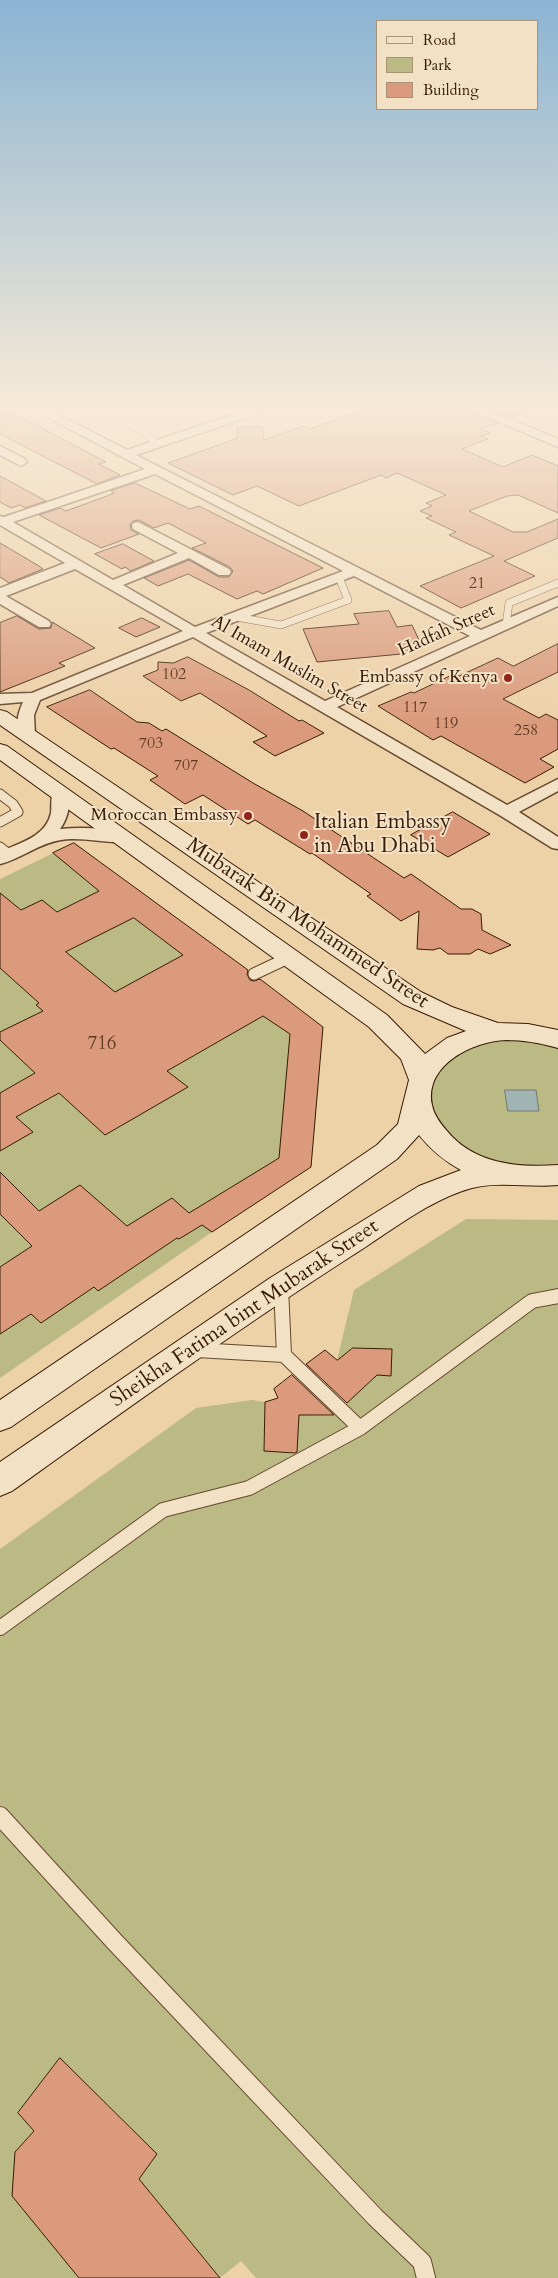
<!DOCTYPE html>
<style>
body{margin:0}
#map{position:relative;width:558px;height:2278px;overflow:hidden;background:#edd1a7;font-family:Cardo,serif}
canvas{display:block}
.legend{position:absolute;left:376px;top:20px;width:162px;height:90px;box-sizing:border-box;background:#f3e1c6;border:1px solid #a89278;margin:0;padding:6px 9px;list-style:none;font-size:15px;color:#371b04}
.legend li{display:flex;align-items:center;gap:10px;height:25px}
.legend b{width:25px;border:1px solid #a89278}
</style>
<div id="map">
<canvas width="558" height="2278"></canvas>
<ul class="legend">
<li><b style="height:6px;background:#f3e1c6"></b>Road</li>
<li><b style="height:14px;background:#bbba85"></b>Park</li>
<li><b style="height:14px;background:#da9a7b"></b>Building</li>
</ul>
</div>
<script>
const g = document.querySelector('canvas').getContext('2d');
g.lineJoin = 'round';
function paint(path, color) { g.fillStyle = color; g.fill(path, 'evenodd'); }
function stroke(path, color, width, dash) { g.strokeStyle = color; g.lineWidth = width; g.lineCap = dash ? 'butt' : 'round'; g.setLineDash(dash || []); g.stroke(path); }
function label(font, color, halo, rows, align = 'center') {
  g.font = font + ' Cardo,serif'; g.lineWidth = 4; g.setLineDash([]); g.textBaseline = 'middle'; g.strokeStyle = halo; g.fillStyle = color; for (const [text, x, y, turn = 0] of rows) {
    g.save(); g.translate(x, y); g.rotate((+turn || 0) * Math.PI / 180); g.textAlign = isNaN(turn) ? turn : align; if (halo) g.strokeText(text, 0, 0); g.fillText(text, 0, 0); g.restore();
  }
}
paint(new Path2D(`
 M74,843l249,184 -12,140 -99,65 -212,146v-499z
 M511,1040l19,1 28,7v116c-122,19 -188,-111 -47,-124z
 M466,1219l92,1v1058h-302l-15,-17 -21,17 -81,-99 17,-26 -96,-95 -42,55 16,18 -19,21 64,126h-79v-729l196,-141 56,-8 13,2 -1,48 33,4 2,-39 34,1 35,-33 -5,-8h28l1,-26 -39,-1 -16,12 17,-70z`), '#bbba85');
const water = new Path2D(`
 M505,1090h31l3,21h-31z`);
paint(water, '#a0b4b4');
stroke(water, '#76776e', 1);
const building = new Path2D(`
 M0,410l19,6 87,46 -7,2 21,11 -23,9 -97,-50z
 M364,410h106l28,13 -18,6 10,4 -9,3 7,3 -26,10 41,18 29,-12 26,11v47l-40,-18 -11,1 -38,15 44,21h14l31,-13v19l-54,23 31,15 -74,32 -41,-22 74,-30 -45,-21 7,-3 -30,-14 6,-2 -12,-5 12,-5 -6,-3 20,-8 -49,-22 -11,5 -5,-3 -82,31 -42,-20 -24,9 -65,-32 70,-25 -1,-11h25l2,13 39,-14 6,3z
 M493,410h35v2l-16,6z
 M0,476l13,7 33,18 -21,7 -5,-3 -9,3 -11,-6z
 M135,483l55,26 9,-3 124,62 -60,26 -6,-3 -20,8 -49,-25 -30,12 -14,-8 45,-18 30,17h10l4,-6 -3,-4 -38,-19 14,-5 -38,-20 -14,5 -15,-8 -6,1 -3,4 1,5 8,4 -38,14 -62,-33 21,-7 6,3 41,-15 7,-3 -3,-2z
 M0,543l39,23 4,3 -34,14 -9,-6z
 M123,544l31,17 -23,10 -6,-4 -3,2 -27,-15z
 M389,611l8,16 15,-2 8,17 -14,1 6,10 -95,9 -14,-33 56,-5 -5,-10z
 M17,616l22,13 12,-1 1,-6 43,26 -36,15 6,3 -65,26v-69z
 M142,618l18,9 -24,10 -17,-9z
 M558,644v28l-55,27 36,19 7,-4 12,6v29l-18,10 14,8 -29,16 -84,-47 -8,4 -55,-34 33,-14 3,1 40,-19 5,2 39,-18 15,8z
 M188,657l61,33 50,31 3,-1 22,13 -49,23 -22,-14 14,-6 -67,-43 -19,8 -38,-25 15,-6v-8l15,1z
 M90,690l47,32 12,1 13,8 4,-2 87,54 50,28 101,67 7,-4 50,35h11l9,5 1,16 29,15 -21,9 -12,-5 -8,5h-22l-8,-6 -7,2 -16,-1 2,-38 -18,10 -34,-25 4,-2 -59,-41 -2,1 -55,-34 -7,4 -45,-29 -18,9 -35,-24 8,-4 -44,-28 -3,1 -64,-42z
 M453,812l37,22 -42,23 -37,-22z
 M74,843l174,127 -1,4 3,6 4,1 6,-2 63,48 -12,140 -99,65 -10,-7 -23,14 -2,-1 -79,53 -4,-4 -53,36 -10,-9 -31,20v-67l32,-21 -32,-32v-42l39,39 41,-26 47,41 45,-28 17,15 90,-55 11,-124 -27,-18 -96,55 21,16 -83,48 -46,-42 -43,24 17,15 -33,19v-58l35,-20 -35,-33v-8l43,-21 -7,-6 3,-2 -39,-35v-75l21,17 21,-10 15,12 42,-21 -46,-38zM134,918l49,37 -68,37 -49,-40z
 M353,1348l39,1 -1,27 -14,-1 -30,28 -41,-39 19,-14 12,10z
 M292,1375l42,40h-35l-2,37 -2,1 -31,-2 1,-49 13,-4 -4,-9z
 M60,2058l97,96 -18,25 81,99h-141l-67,-82 3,-44 19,-21 -16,-18z`);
paint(building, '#da9a7b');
stroke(building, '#371b04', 1);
const laneFar4 = new Path2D(`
 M124,421l21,11 12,12
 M236,617l45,8 67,-25 -9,-23
 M506,625l3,-22 49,-20`);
const laneFar3 = new Path2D(`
 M0,794l13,10 5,8 -18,10
 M0,847l9,7`);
const laneFar2 = new Path2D(`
 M254,974l36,-17`);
const laneFar1 = new Path2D(`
 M281,1287l3,68
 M196,1350l88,5 76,73
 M0,1628l163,-118 86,-22 111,-60 172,-127 26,-5`);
const lane = new Path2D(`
 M0,1816l114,125 261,276 47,45 4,16`);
const street = new Path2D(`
 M34,410h15l78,40 120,-40h18l-2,2 -127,43 345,175 77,-33v9l-221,101 170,98 51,-26v12l-39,21 39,25v12l-6,-1 -51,-32 -308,-179 -153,63 -6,15 1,20 -2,3h-12c-7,-10 -3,-25 2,-36l-23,2v-10l32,-1 151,-62 -108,-62 -69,27 43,25 2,3 -2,3h-10l-39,-23v-16l65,-25 -65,-38v-9l4,1 141,-48zM155,474l188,97 -148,56 -72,-42 66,-27 30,17h10l2,-3 -2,-3 -91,-47 -5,1 -1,3 1,3 45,24 -65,27 -100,-58zM354,576l116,60 -145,65 -119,-68z
 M472,410h16l70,29v8z
 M0,446l25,13 2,3 -6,4 -21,-11z
 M60,789l6,1c7,11 1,30 -6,39 22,-2 45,-1 66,4l3,4 -3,4c-16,4 -44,-5 -65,-1 -22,3 -40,19 -61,24v-12c19,-9 46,-15 51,-39 1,-7 -1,-16 3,-23z`);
const secondary = new Path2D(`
 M0,710l7,2 414,280 31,15 46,16 30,1 30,6v18c-17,-5 -35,-8 -52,-8 -33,1 -82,25 -74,65 2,10 8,18 15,26 27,33 71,37 111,34v20c-29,3 -58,-4 -86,3 -42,11 -85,46 -122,69 -115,74 -226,154 -338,234l-12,5v-34l270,-184 149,-92 42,-16c-17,-9 -30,-20 -42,-35l-22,24 -386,268 -11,4v-31l377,-255 21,-21 11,-44 -8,-21 -32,-32 -369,-267v-16l7,2 380,269 38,39 22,-16 19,-7 -63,-27 -403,-279z`);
stroke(laneFar4, '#64482d', 8);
stroke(laneFar3, '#64482d', 11);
stroke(laneFar2, '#64482d', 13);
stroke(laneFar1, '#64482d', 16);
stroke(lane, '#64482d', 20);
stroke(street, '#64482d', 3);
stroke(secondary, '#371b04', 2);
stroke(laneFar4, '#f3e1c6', 7);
stroke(laneFar3, '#f3e1c6', 9);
stroke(laneFar2, '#f3e1c6', 11);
stroke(laneFar1, '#f3e1c6', 14);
stroke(lane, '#f3e1c6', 18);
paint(street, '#f3e1c6');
paint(secondary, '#f3e1c6');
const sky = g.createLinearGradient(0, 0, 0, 729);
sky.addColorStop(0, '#8bb4d3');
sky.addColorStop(0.56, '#f7ead7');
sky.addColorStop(1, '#f7ead700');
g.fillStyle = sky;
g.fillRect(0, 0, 558, 729);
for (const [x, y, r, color] of [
 [508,678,5,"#8f2418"],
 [248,816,5,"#8f2418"],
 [304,835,5,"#8f2418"]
]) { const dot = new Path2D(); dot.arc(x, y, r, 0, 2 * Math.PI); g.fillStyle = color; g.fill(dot); stroke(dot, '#f3e1c6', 2); }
label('16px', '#603b22', null, [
 ["21",477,584],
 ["102",174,675],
 ["117",415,708],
 ["119",446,724],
 ["258",526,731],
 ["703",151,744],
 ["707",186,766]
]);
label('18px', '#371b04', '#f3e1c6', [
 ["Hadfah Street",447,631,-24],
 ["Al Imam Muslim Street",289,665,30]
]);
label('18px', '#371b04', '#f3e1c6', [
 ["Embassy of Kenya",498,678],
 ["Moroccan Embassy",238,816]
], 'right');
label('19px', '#603b22', null, [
 ["716",102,1045]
]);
label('21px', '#371b04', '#f3e1c6', [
 ["Italian Embassy",314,823],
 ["in Abu Dhabi",314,847]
], 'left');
label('21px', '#371b04', '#f3e1c6', [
 ["Mubarak Bin Mohammed Street",307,924,34],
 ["Sheikha Fatima bint Mubarak Street",245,1314,-34]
]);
</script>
